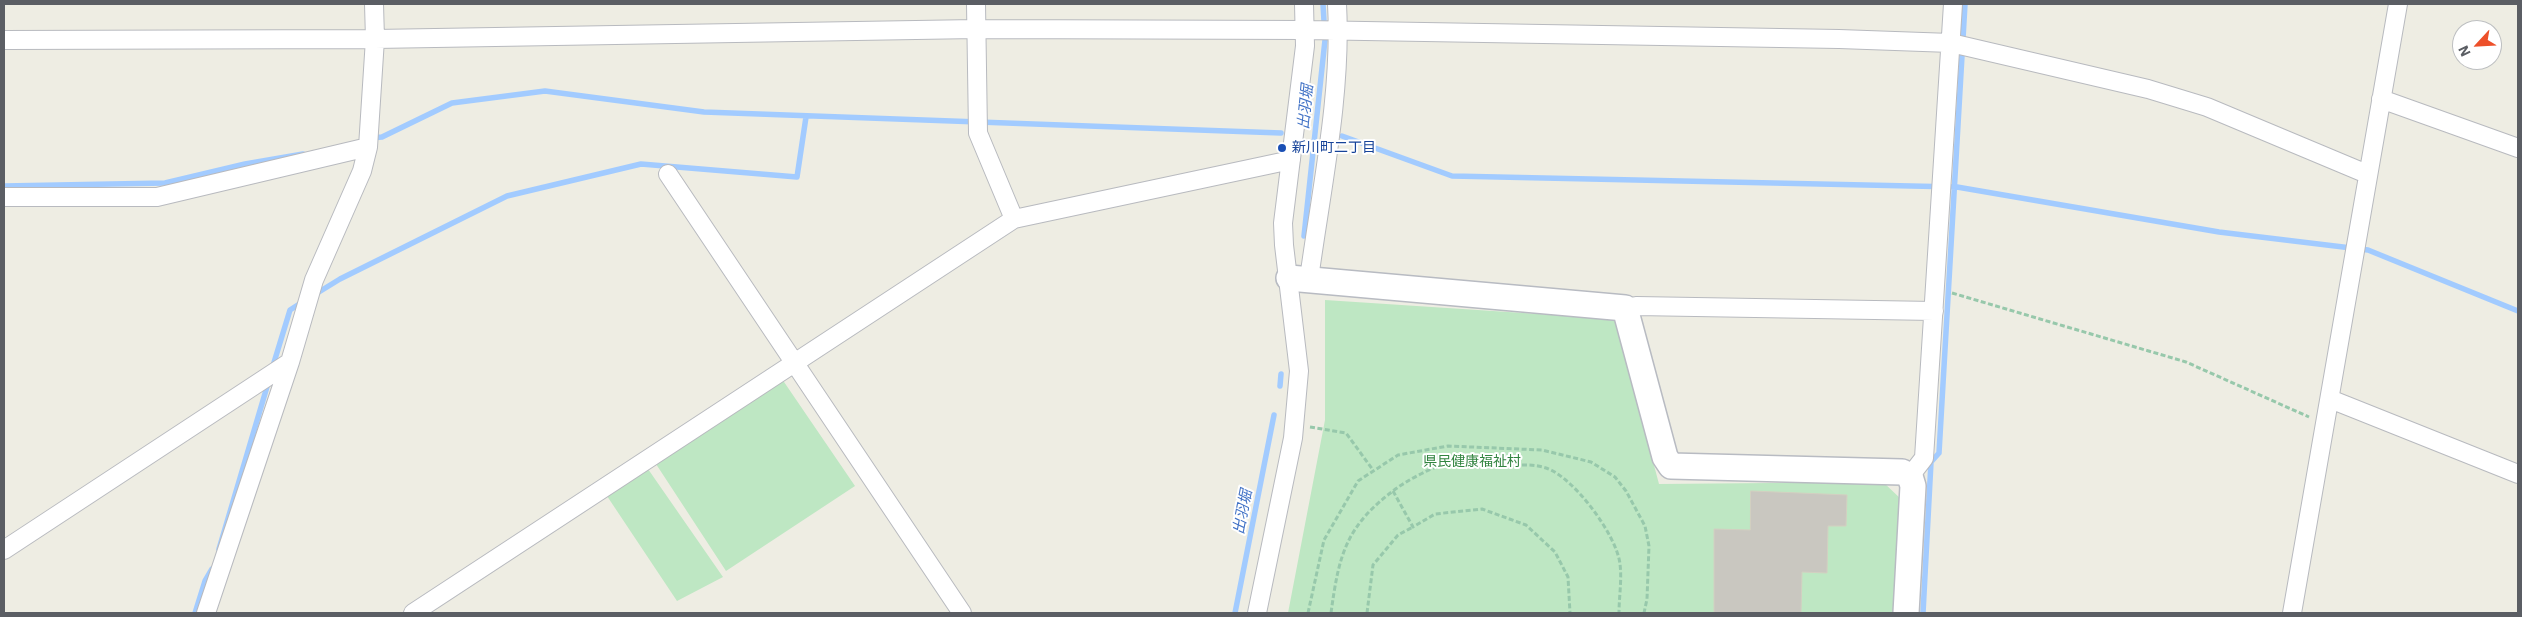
<!DOCTYPE html>
<meta charset="utf-8">
<style>
body{margin:0}
#map{position:relative;width:2522px;height:617px;overflow:hidden;background:#eeede3;font-family:"IBM Plex Sans",sans-serif}
canvas{display:block}
.frame{position:absolute;inset:0;border:5px solid #5b5e64;pointer-events:none}
.north{position:absolute;left:2452px;top:20px;width:50px;height:50px;box-sizing:border-box;background:#fff;border:1px solid #bdbfc1;border-radius:50%;rotate:245deg;font-size:14px;font-weight:700;line-height:20px;text-align:center;color:#5b5e64}
.north::after{content:'';display:block;margin:auto;width:18px;height:22px;background:#ed502a;clip-path:polygon(50% 0,100% 100%,50% 72%,0 100%)}
</style>
<div id="map">
<canvas width="2522" height="617"></canvas>
<div class="frame"></div>
<div class="north">N</div>
</div>
<script>
const g = document.querySelector('canvas').getContext('2d');
g.lineJoin = 'round';
function paint(path, color) { g.fillStyle = color; g.fill(path, 'evenodd'); }
function stroke(path, color, width, dash) { g.strokeStyle = color; g.lineWidth = width; g.lineCap = dash ? 'butt' : 'round'; g.setLineDash(dash || []); g.stroke(path); }
function label(font, color, halo, rows, align = 'center') {
  g.font = font + ' "IBM Plex Sans","Noto Sans JP",sans-serif'; g.lineWidth = 4; g.setLineDash([]); g.textBaseline = 'middle'; g.strokeStyle = halo; g.fillStyle = color; for (const [text, x, y, turn = 0] of rows) {
    g.save(); g.translate(x, y); g.rotate((+turn || 0) * Math.PI / 180); g.textAlign = isNaN(turn) ? turn : align; if (halo) g.strokeText(text, 0, 0); g.fillText(text, 0, 0); g.restore();
  }
}
paint(new Path2D(`
 M1325,300l290,19 44,165 224,-2 19,18 -9,113h-605l37,-193z
 M782,379l73,107 -129,85 -70,-107z
 M648,469l75,108 -46,24 -70,-105z`), '#bee7c3');
stroke(new Path2D(`
 M1323,4l1,17
 M1342,136l110,40 505,11 262,45 149,18 150,61
 M371,138l11,-1 70,-34 93,-12 159,21 577,21
 M4,186l161,-3 80,-19 58,-10
 M1304,236l21,-196
 M314,295l26,-16 167,-83 134,-32 156,13 9,-60
 M272,369l18,-59 14,-9
 M1280,386l1,-12
 M219,549l50,-169
 M195,613l10,-32 7,-12
 M1235,613l39,-198
 M1923,613l8,-151 8,-9 26,-449`), '#a2cbff', 5.5);
const building = new Path2D(`
 M1751,491l96,4 -1,31h-18l-1,47 -25,-1 -1,41h-87v-84l36,1z`);
paint(building, '#c9c7c0');
stroke(building, '#d3d0c1', 1);
const street = new Path2D(`
 M976,4l2,129 36,86
 M4,40l371,-1 601,-10 330,1 533,9 112,4 197,46 59,18 160,67
 M2381,99l137,49
 M668,174l294,439
 M4,197h153l211,-50
 M1309,279c12,-89 33,-185 28,-275
 M1625,308l11,-2 298,5
 M2330,399l188,75
 M1910,476l14,-18 29,-454
 M4,550l286,-188
 M206,613l84,-251 24,-82 48,-109 6,-24 7,-108 -1,-35
 M413,613l601,-394 277,-59
 M1257,613l36,-175 6,-67 -15,-126 -1,-22 22,-177 -1,-42
 M2292,613l106,-609`);
const secondary = new Path2D(`
 M1289,278l336,30 40,149 6,9 231,6 8,4 3,10 -7,127`);
stroke(street, '#b8babf', 20);
stroke(secondary, '#b8bbc2', 28);
stroke(new Path2D(`
 M1952,293l234,69 123,55
 M1310,427l36,6 27,37
 M1393,491l20,36 22,-13 47,-5 44,16 29,27 13,25 2,36
 M1308,613l16,-73 34,-59 40,-26 50,-9 94,4 49,12 24,15 11,14 19,35 4,20 -2,53 -3,14
 M1331,613c8,-59 15,-88 66,-125 10,-7 31,-19 43,-22 15,-3 35,0 50,0 18,1 38,-4 56,2 28,9 71,68 74,96 2,16 -1,33 -1,49
 M1367,613l6,-48 25,-30 15,-8`), '#97c8ab', 3, [5, 2.5]);
stroke(street, '#fff', 18);
stroke(secondary, '#fff', 25);
for (const [x, y, r, color] of [
 [1282,148,5,"#1a4fb4"]
]) { const dot = new Path2D(); dot.arc(x, y, r, 0, 2 * Math.PI); g.fillStyle = color; g.fill(dot); stroke(dot, '#fff', 2); }
label('14px', '#164399', '#fff', [
 ["新川町二丁目",1292,148]
], 'left');
label('14px', '#328440', '#fff', [
 ["県民健康福祉村",1472,462]
]);
label('italic 15px', '#4172c6', '#fff', [
 ["出羽堀",1306,107,-84],
 ["出羽堀",1243,512,-79]
]);
</script>
